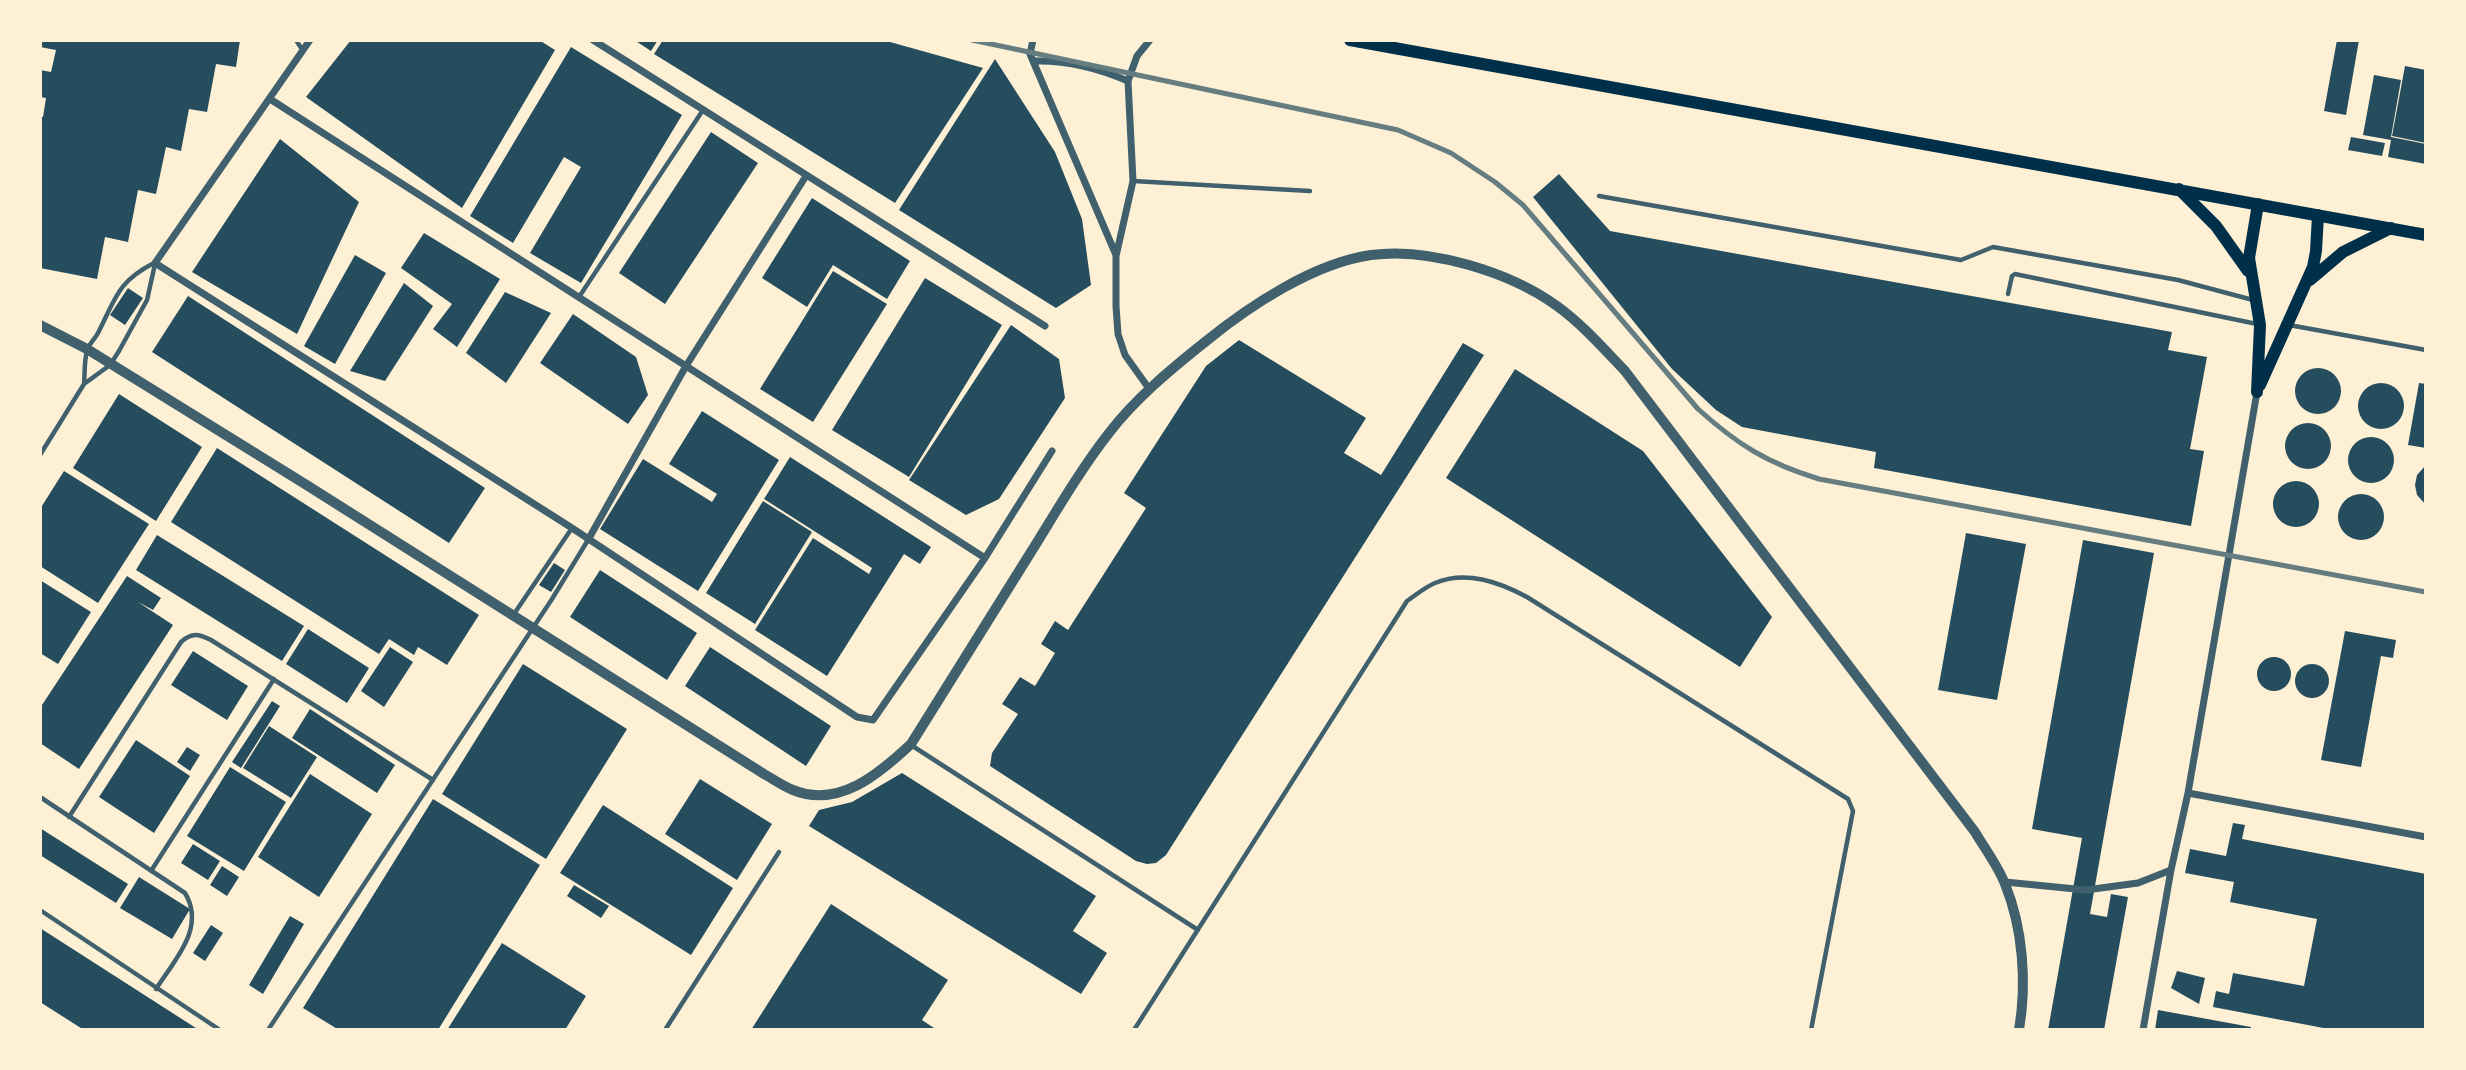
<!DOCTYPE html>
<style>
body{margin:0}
#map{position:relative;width:2466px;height:1070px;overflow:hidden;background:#fdf0d5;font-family:"Varela Round",sans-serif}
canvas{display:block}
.frame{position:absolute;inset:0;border:42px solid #fdf0d5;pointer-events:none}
</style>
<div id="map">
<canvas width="2466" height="1070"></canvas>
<div class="frame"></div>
</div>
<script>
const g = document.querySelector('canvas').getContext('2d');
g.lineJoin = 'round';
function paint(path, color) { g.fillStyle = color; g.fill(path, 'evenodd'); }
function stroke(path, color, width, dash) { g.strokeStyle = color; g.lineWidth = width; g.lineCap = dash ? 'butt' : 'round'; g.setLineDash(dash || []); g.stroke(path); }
paint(new Path2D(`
 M40,40h200l-4,27 -20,-3 -9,48 -18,-3 -8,42 -15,-4 -10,47 -18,-4 -10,52 -23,-5 -8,42 -57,-11v-152l3,1 3,-19 -6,-1v-27l11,2 5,-22 -16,-3z
 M351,40h188l16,10 -93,158 -156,-111z
 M634,40h24l-7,11z
 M663,40h220l100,28 -88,135 -241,-149z
 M2337,40h22l-13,75 -22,-4z
 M571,47l111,68 -101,168 -51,-30 51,-86 -17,-10 -51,86 -43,-27z
 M995,59l60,93 27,67 9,66 -35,23 -157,-98z
 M2405,66l21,4v73l-34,-7z
 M2374,75l27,5 -10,57 35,7v20l-38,-7 3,-17 -28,-5z
 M711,132l47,31 -93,141 -46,-31z
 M2351,137l34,6 -3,13 -34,-6z
 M280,139l79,63 -62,132 -105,-62z
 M1559,174l51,57 562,101 -4,18 39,7 -17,92 14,2 -13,75 -317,-58 2,-16 -134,-25 -26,-17 -44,-41 -139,-172z
 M812,198l98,63 -23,38 -54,-34 -26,42 -45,-29z
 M424,233l76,46 -43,68 -24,-18 19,-25 -51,-36z
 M355,255l31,18 -51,91 -31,-18z
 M833,271l54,33 -74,118 -53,-33z
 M925,278l77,47 -93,152 -77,-47z
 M404,283l29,23 -48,75 -35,-10z
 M128,288l15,10 -18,27 -15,-10z
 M505,292l46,21 -45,70 -40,-30z
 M188,296l297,192 -36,55 -297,-191z
 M573,314l63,43 12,38 -20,29 -88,-61z
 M1011,325l48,34 6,39 -66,101 -33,16 -57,-35z
 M1239,340l127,78 -22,35 37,22 82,-132 21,12 -318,500 -10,8 -9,1 -11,-3 -146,-95 2,-13 26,-39 -16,-10 18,-27 15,9 20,-33 -14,-9 14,-23 13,9 78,-122 -22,-15 82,-127z
 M2295 391a23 23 0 1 1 46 0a23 23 0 1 1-46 0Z
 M1515,369l128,82 129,166 -32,50 -294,-189z
 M2419,383l7,1v64l-18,-3z
 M2358 406a23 23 0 1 1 46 0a23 23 0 1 1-46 0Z
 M119,394l83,53 -46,74 -83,-53z
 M702,411l77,49 -81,131 -98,-62 43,-70 69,43 5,-8 -48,-30z
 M2285 446a23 23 0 1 1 46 0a23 23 0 1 1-46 0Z
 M2348 460a23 23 0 1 1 46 0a23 23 0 1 1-46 0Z
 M217,448l262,167 -32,50 -29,-18 -4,8 -25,-16 -10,15 -208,-132z
 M790,457l141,90 -11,17 -16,-10 -77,122 -72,-46 58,-92 56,36 3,-6 -108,-69z
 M2426,465v40l-9,-10 -2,-10 2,-10z
 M64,471l85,53 -51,79 -58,-37v-57z
 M2273 504a23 23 0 1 1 46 0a23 23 0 1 1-46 0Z
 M2338 517a23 23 0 1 1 46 0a23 23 0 1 1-46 0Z
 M763,501l49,31 -57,92 -49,-31z
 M1966,533l60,11 -29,156 -59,-10z
 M157,535l147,91 -22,35 -146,-91z
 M2083,540l71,13 -64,361 17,3 4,-23 17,3 -24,133h-56l34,-192 -50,-9z
 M554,563l11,7 -14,22 -12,-7z
 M600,570l97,63 -30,47 -97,-63z
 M127,576l34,22 -8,12 -15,-8 35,23 -94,144 -39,-26v-35z
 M40,580l51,32 -33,52 -18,-11z
 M308,629l61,39 -22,35 -61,-39z
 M2345,631l51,9 -3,18 -12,-2 -20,111 -40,-7z
 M390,647l23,15 -29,45 -23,-16z
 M710,647l121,79 -25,40 -121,-80z
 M193,651l55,35 -21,34 -56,-35z
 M2257 674a17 17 0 1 1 34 0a17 17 0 1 1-34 0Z
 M523,664l104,65 -81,130 -104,-65z
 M2295 681a17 17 0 1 1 34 0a17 17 0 1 1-34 0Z
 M272,701l8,5 -39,62 -9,-6z
 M310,709l85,56 -18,28 -85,-55z
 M269,726l48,31 -26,41 -48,-30z
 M136,740l54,36 -36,57 -55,-36z
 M187,747l13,8 -10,16 -13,-9z
 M230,767l56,35 -42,69 -57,-35z
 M902,773l194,123 -23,35 34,22 -26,41 -272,-168 10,-16 33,-8z
 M310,774l62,40 -53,83 -61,-40z
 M700,779l72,45 -35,56 -72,-46z
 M433,799l107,66 -102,165h-99l-36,-22z
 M603,805l130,83 -42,67 -131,-82z
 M2233,823l12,2 -3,14 184,35v156h-92l-121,-23 3,-16 13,3 4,-21 71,13 13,-67 -87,-17 4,-20 -49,-9 5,-24 36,7z
 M40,828l88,56 -12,19 -76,-48z
 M193,844l27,17 -12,19 -27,-17z
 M222,866l17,11 -12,19 -17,-11z
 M139,877l51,32 -18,30 -52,-31z
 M574,885l35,21 -8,12 -34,-22z
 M831,904l117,76 -26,40 15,10h-186z
 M290,916l14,8 -41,70 -14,-9z
 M211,925l12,8 -18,28 -12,-8z
 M40,928l159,102h-115l-44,-28z
 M502,943l84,53 -21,34h-118z
 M2177,971l28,7 -6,26 -28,-16z
 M2158,1010l93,17v3h-96z`), '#264d5e');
stroke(new Path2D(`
 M296,40l7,11
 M1133,181l177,10
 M1599,196l362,64 32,-13 185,33 75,20
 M2008,294l4,-18 3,-2 242,50
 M579,297l124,-187
 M2289,325l137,25
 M84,384c1,-11 0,-23 3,-33 1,-6 8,-12 11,-18 18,-35 19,-51 56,-70
 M40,455l44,-71 26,-19 9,-14 28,-51 8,-36
 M514,614l58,-86
 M911,745l287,185
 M40,797l145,96c21,35 -10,66 -29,96
 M69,817l112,-175c11,-10 18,-8 30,-2l222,140
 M151,871l123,-192
 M40,910l180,120
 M268,1030l284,-431 36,-59
 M665,1030l114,-178
 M1134,1030l273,-429c9,-6 18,-14 28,-18 31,-13 64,-1 92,14l321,202 5,12 -42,219`), '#3f606c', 4.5);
stroke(new Path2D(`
 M310,40l-155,223 417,265 285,189 16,3 112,-162 67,-107
 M593,40l452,286
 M1033,40l-3,14 86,201
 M1034,61c32,-1 64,7 94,20
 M270,99l715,459
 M1150,390l-25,-35 -7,-21 -2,-28v-50l17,-75 -5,-100 9,-25 13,-16
 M588,540l98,-174 120,-190
 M2188,793l238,44
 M2005,882l81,8 52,-7 33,-13
 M2143,1030l28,-160 17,-77 69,-401`), '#3f606c', 7);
stroke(new Path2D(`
 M40,325l47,24 218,135 459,290c9,5 19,12 29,16 46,19 87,-17 118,-46 40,-64 80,-128 120,-192 25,-40 49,-82 78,-119 26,-34 62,-64 96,-91 44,-36 109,-79 166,-87 58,-8 139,17 186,51 25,18 46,42 68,65l350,461c10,17 23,34 30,52 18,44 22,99 14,146`), '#3f606c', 10);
stroke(new Path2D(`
 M1350,40l1076,195
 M2179,189l37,37 32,45
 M2310,280l33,-28 48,-24
 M2260,385l53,-118 3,-16 2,-36
 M2257,392l3,-67 -11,-67 9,-54`), '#003049', 12);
stroke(new Path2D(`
 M972,40l426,90 53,23 44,29 28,23 175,204c40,36 69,54 121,70l607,113`), '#657d81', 5);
</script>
